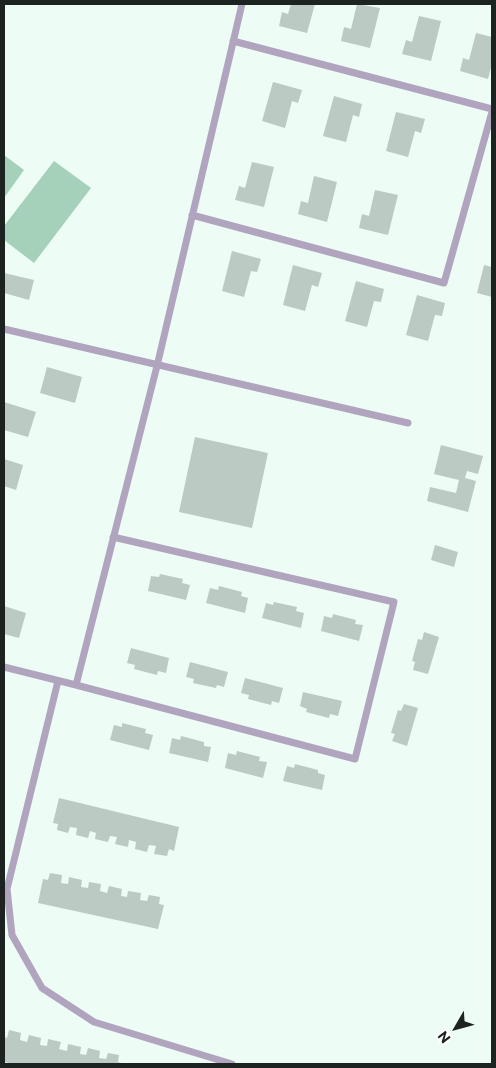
<!DOCTYPE html>
<style>
body{margin:0}
#map{position:relative;width:496px;height:1068px;overflow:hidden;background:#edfcf4;font-family:Commissioner,sans-serif}
canvas{display:block}
.frame{position:absolute;inset:0;border:5px solid #1d2320;pointer-events:none}
.north{position:absolute;left:431px;top:1003px;width:50px;height:50px;-webkit-text-stroke:4px #fff;paint-order:stroke;rotate:232deg;font-size:14px;font-weight:700;line-height:20px;text-align:center;color:#1d2320}
.north::after{content:'';display:block;margin:auto;width:18px;height:22px;background:#1d2320;clip-path:polygon(50% 0,100% 100%,50% 72%,0 100%)}
</style>
<div id="map">
<canvas width="496" height="1068"></canvas>
<div class="frame"></div>
<div class="north">N</div>
</div>
<script>
const g = document.querySelector('canvas').getContext('2d');
g.lineJoin = 'round';
function paint(path, color) { g.fillStyle = color; g.fill(path, 'evenodd'); }
function stroke(path, color, width, dash) { g.strokeStyle = color; g.lineWidth = width; g.lineCap = dash ? 'butt' : 'round'; g.setLineDash(dash || []); g.stroke(path); }
paint(new Path2D(`
 M4,155l20,15 -20,28z
 M54,161l37,27 -57,75 -30,-23v-14z`), '#a5d1bb');
paint(new Path2D(`
 M291,4h24l-8,29 -28,-7 3,-14 6,2z
 M357,4l23,4 -10,40 -29,-7 3,-14 7,2z
 M419,16l22,5 -10,40 -29,-7 4,-14 6,2z
 M476,33l16,4v27l-4,15 -28,-8 3,-13 6,2z
 M273,82l29,8 -4,13 -6,-2 -7,27 -23,-7z
 M334,96l28,8 -3,13 -6,-2 -7,27 -23,-6z
 M396,112l29,7 -4,14 -6,-2 -7,26 -22,-6z
 M252,162l22,5 -10,40 -29,-7 4,-14 6,2z
 M314,176l23,6 -10,40 -29,-8 3,-13 7,2z
 M375,190l23,5 -10,40 -29,-7 3,-14 7,2z
 M232,251l29,8 -4,13 -6,-1 -7,26 -22,-6z
 M293,265l29,8 -4,14 -6,-2 -7,26 -22,-6z
 M484,265l8,2v30l-15,-4z
 M4,273l30,7 -5,20 -25,-7z
 M356,281l28,8 -3,13 -7,-1 -7,26 -22,-6z
 M417,295l28,8 -3,13 -7,-1 -7,26 -22,-6z
 M47,367l35,10 -7,26 -35,-10z
 M4,402l32,10 -8,25 -24,-7z
 M195,437l73,16 -16,75 -73,-16z
 M441,445l42,11 -5,18 -11,-3 -2,7 11,3 -8,31 -41,-11 3,-14 26,6 3,-13 -25,-6z
 M4,459l19,6 -7,25 -12,-4z
 M435,545l23,7 -4,15 -23,-7z
 M160,574l23,5 -1,4 8,2 -4,15 -38,-9 3,-15 8,1z
 M219,586l23,6 -1,4 7,2 -3,15 -39,-10 4,-15 8,2z
 M274,602l23,5 -1,4 8,2 -3,15 -39,-10 4,-15 7,2z
 M4,606l22,7 -7,25 -15,-4z
 M333,614l23,6 -1,4 8,1 -4,16 -38,-10 3,-15 8,2z
 M424,632l15,5 -11,37 -15,-4 2,-8 -3,-1 6,-22 4,1z
 M131,648l38,10 -3,15 -8,-2 -1,4 -23,-6 1,-4 -8,-2z
 M190,662l38,10 -4,15 -7,-2 -1,3 -23,-5 1,-4 -8,-2z
 M245,678l38,10 -4,15 -7,-2 -1,4 -23,-6 1,-4 -8,-2z
 M303,692l39,9 -4,15 -8,-2 -1,4 -23,-6 1,-3 -7,-3z
 M404,704l14,4 -11,38 -15,-5 3,-7 -4,-1 7,-23 3,1z
 M122,723l24,6 -1,4 8,2 -4,15 -39,-10 4,-15 8,2z
 M181,736l23,6v4l7,1 -3,15 -39,-9 3,-15 8,2z
 M237,751l23,6 -1,4 8,1 -4,16 -38,-10 3,-15 8,2z
 M295,764l23,6v3l7,2 -3,15 -39,-9 4,-15 7,2z
 M59,798l120,29 -5,24 -5,-2 -2,7 -13,-2 2,-8 -7,-1 -2,7 -12,-3 1,-7 -7,-2 -1,7 -13,-3 2,-7 -7,-1 -2,6 -13,-3 1,-6 -6,-2 -2,7 -12,-3 1,-7 -7,-1 -2,6 -11,-3 1,-6 -5,-1z
 M50,873l12,2 -1,8 7,1 1,-7 13,3 -1,7 7,1 1,-6 12,2 -1,7 7,2 2,-7 13,3 -1,7 6,1 1,-6 13,2 -1,7 7,1 2,-6 11,2 -1,7 5,1 -6,24 -120,-26 5,-24 5,1z
 M9,1030l12,3 -1,7 7,2 2,-7 12,3 -1,7 7,1 1,-7 13,3 -2,7 8,2 1,-7 13,3 -1,7 6,1 2,-7 12,3 -1,7 7,1 2,-6 11,2 -1,7 7,2h-112l-9,-2v-25l3,1z`), '#bbcac2');
stroke(new Path2D(`
 M233,41l259,68
 M192,215l252,68 48,-171
 M4,329l404,94
 M4,667l72,18 81,-319 85,-362
 M58,681l-51,208 5,46 30,53 52,34 138,42
 M76,685l279,74 39,-157 -281,-65`), '#b0a4be', 7);
</script>
